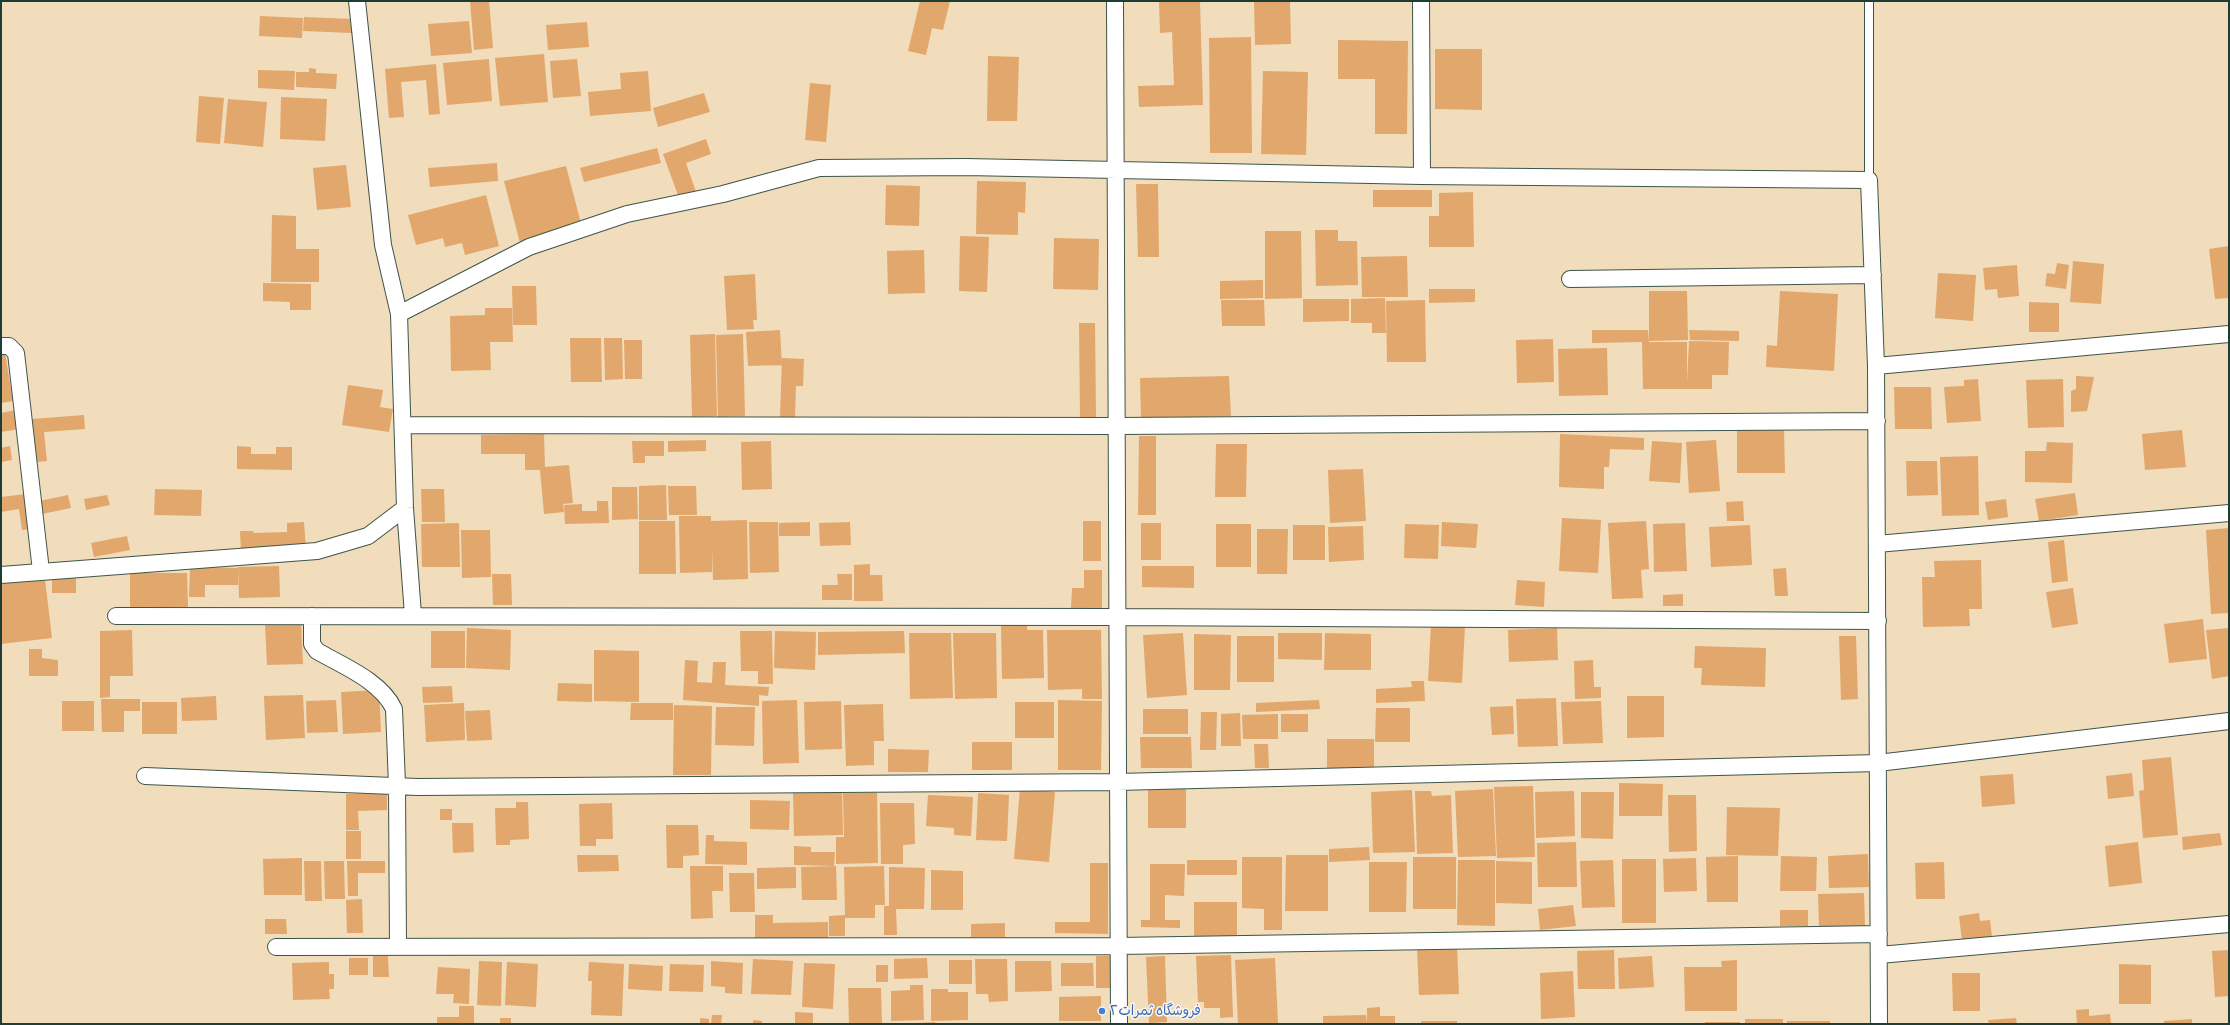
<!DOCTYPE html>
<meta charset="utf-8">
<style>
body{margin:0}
#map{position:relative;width:2230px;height:1025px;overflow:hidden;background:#f1dcbb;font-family:"Patrick Hand",sans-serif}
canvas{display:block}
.frame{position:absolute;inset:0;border:2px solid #1f3d34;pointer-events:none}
</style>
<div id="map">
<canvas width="2230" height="1025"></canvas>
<div class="frame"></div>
</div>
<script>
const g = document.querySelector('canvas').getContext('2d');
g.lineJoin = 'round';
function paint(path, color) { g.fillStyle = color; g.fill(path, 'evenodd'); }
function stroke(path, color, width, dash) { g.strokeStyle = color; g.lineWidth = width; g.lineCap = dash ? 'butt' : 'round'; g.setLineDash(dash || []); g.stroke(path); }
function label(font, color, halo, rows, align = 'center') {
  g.font = font + ' "Patrick Hand","Playpen Sans Arabic",sans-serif'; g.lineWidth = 3; g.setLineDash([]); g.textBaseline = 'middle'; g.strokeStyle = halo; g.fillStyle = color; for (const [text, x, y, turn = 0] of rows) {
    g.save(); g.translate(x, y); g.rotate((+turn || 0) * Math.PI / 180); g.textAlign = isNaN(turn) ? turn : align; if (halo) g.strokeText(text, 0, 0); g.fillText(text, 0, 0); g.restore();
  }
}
paint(new Path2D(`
 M470,1h19l4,47 -19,2z
 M920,1h30l-7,29 -11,-2 -6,27 -18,-4z
 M1159,1h41l3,104 -64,2 -1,-21 36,-1 -2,-53 -12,1z
 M1254,1h36l1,43 -36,1z
 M260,16l43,2 -1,20 -43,-2z
 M304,17l49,2 -1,14 -49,-2z
 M469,21l3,32 -41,3 -3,-32z
 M587,22l2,25 -41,3 -2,-25z
 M1251,37l1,116h-42l-1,-115z
 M1338,40l70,1 -1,93h-32v-55h-37z
 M1435,49h47v61l-47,-1z
 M544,54l4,48 -48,4 -5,-48z
 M988,56l31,1 -2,64h-30z
 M489,59l3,42 -45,4 -4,-42z
 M577,59l4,37 -28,2 -3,-37z
 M436,64l4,50 -11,1 -3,-35 -25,2 3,35 -15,1 -4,-49z
 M309,68l7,1v4l21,1 -1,15 -40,-2v-15h13z
 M258,70l37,1 -1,19 -36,-2z
 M648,71l3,40 -61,5 -2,-24 33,-3 -1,-16z
 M1263,71l45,1 -2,83 -45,-1z
 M810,83l21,2 -5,57 -21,-2z
 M704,93l6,19 -52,15 -5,-19z
 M199,96l25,2 -4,46 -24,-2z
 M281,97l46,2 -2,42 -45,-2z
 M228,99l39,3 -4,45 -39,-4z
 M706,139l5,15 -25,9 10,29 -17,6 -16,-44z
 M657,148l4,15 -77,19 -4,-14z
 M497,163l1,18 -68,6 -2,-19z
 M346,165l5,42 -34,3 -4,-42z
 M566,166l16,61 -62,16 -16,-62z
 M977,181l49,1 -1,31 -7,-1v23l-42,-1z
 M1136,184h22l1,73h-21z
 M886,185l34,1 -1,40 -34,-1z
 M1373,190h59v17h-59z
 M1473,192l1,55h-45v-31h10v-23z
 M486,195l13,51 -34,9 -3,-12 -17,4 -2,-9 -27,7 -8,-30z
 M272,215l24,1v33h23v33h-48z
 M1315,230h23v11h19l1,44 -42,1z
 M1265,231h36l1,67 -37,1z
 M960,236l29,1 -2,55 -28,-1z
 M1054,238l45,1 -1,51 -45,-1z
 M2229,246v52l-14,1 -6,-50z
 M924,250l1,43 -37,1 -1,-43z
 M1407,256l1,41h-46l-1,-40z
 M2073,261l31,3 -3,40 -31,-2z
 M2057,263l12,2 -3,24 -21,-3 2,-13 8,1z
 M2017,265l2,31 -21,2 -1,-9 -12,1 -2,-22z
 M1938,273l38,2 -3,46 -38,-3z
 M755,274l2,46h-4l1,9 -27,1 -3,-54z
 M1263,280v18l-43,1v-18z
 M263,283l48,1v26h-21v-8l-27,-1z
 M512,286h24l1,39h-24z
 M1429,289h46v13l-46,1z
 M1649,291h38l1,49 -39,1z
 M1780,291l58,3 -4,77 -68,-4 1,-22 10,1z
 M1385,298l1,35h-14v-10h-21v-24z
 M1303,299h46v22l-46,1z
 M1221,300h43l1,26h-43z
 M1425,300l1,62h-39l-1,-61z
 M2029,302l30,1v29h-30z
 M485,308h27l1,34h-23l1,28 -40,1 -1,-55 35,-1z
 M1079,323h16l1,95h-16z
 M780,330l2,35 -34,1 -2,-34z
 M1592,330h56l1,12h38v41l2,-42 40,1 -1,33h-16v14h-69l-1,-47 -50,1z
 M1689,330l50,1v10l-49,-1z
 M715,334l2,82 -25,1 -2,-82z
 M743,334l2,82 -27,1 -2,-82z
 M570,338h31l1,44h-31z
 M604,338h18l1,41 -18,1z
 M1553,339l1,43 -37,1 -1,-43z
 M624,340h18v39h-17z
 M1607,348l1,47 -49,1 -1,-47z
 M5,353l8,48 -12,2v-49z
 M782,358l22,1 -1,27h-7l-1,32 -15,-1z
 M1229,376l2,40 -90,3 -1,-41z
 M2076,376l18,1 -7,34 -16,1v-21l5,-2z
 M1978,379l3,42 -34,2 -3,-36 20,-1v-6z
 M2063,379l1,48 -36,1 -2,-48z
 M348,385l35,5 -3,17 13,2 -4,23 -47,-7z
 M1894,387h37l1,42h-37z
 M16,410l3,19 -18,3v-19z
 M84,415l1,14 -41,3 3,29 -11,1 -4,-43z
 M1737,428h47l1,45h-48z
 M2182,430l4,37 -41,3 -3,-36z
 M544,434l1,33 24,-2 4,38 -10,1 1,8 -20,2 -4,-44h-15v-16h-44v-19z
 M1560,434l84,4v12l-34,-1 -1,18h-5v22l-45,-2z
 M1139,436h17v79h-18z
 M706,440v11l-38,1v-11z
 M1716,440l4,51 -31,2 -3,-51z
 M632,441h32v15h-19v7h-12z
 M771,441l1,48 -30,1 -1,-48z
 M1652,441l30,2 -2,40 -31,-2z
 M2047,442l26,1 -1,40 -47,-1v-31h21z
 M1216,444h31l-1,53h-31z
 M10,446l2,14 -11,2v-14z
 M237,446l14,1v7h25v-7h16v23l-55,-1z
 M1978,456l1,59 -37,1 -2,-59z
 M1906,461h31l1,34 -31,1z
 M1363,469l3,52 -36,2 -2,-53z
 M666,485l1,35h-28v-34z
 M668,486h28l1,29h-28z
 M612,487h25l1,32 -26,1z
 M155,489l47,1 -1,26 -47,-1z
 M421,489h23l1,33h-23z
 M2075,493l3,22 -39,6 -4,-22z
 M26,494l4,35 -8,1 -3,-21 -18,3v-15z
 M68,495l3,13 -29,6 -3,-13z
 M107,495l3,10 -24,5 -2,-11z
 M2006,499l2,18 -20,3 -3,-18z
 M597,501h11l1,22 -44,1 -1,-19 18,-1v7h15z
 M1743,501l1,20h-17l-1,-19z
 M679,516h32v5l36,-1 1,59 -35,1 -1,-31v23l-32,1z
 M1562,518l39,2 -3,53 -39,-2z
 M639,521h36l1,53h-37z
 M1083,521h18v40h-18z
 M1646,521l3,48 -8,1 2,28 -31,1 -4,-76z
 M304,522l2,27 -65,3 -1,-21h13l1,2 33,-1v-9z
 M749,522h29l1,50 -29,1z
 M810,522v14h-31v-13z
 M850,522l1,23 -31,1 -1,-23z
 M1442,522l36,2 -2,24 -35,-2z
 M459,523l1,44h-38l-1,-43z
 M1141,523h20v37h-20z
 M1685,523l2,48 -33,1 -1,-48z
 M1216,524h35v43h-35z
 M1405,524l34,1 -1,34 -34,-1z
 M1293,525h32v35h-32z
 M1750,525l2,40 -41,2 -2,-40z
 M1363,526l1,34 -35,2 -1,-35z
 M2229,528v85l-18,1 -5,-84z
 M1257,529h31l-1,45h-30z
 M461,530h29l1,47 -29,1z
 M127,536l3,14 -36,7 -3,-14z
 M2064,540l4,41 -16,2 -4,-41z
 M1981,560l1,49h-13l1,17 -47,1 -1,-50h13l-1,-16z
 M870,564v11h12l1,26h-29v-36z
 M279,566l1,31 -41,1 -1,-31z
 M1142,566h52v22l-52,-1z
 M190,567l48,1v17h-33v12h-16z
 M1786,568l2,28h-13l-2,-27z
 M1084,570h18v38h-31l1,-20h12z
 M130,573h57l1,34h-58z
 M492,574h19l1,31h-19z
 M837,574h15v26h-30v-15h16z
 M76,576v17h-24v-16z
 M45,579l7,59 -51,6v-60z
 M1517,580l28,2 -1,25 -29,-2z
 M2073,588l5,36 -26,4 -6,-36z
 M1683,594v12h-20v-11z
 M2203,619l4,40 -38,4 -5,-39z
 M301,622l2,42 -36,1 -2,-41z
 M1431,624l34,2 -3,57 -34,-2z
 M1001,625h26v5h16l1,48 -42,1z
 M467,628l44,2 -1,40 -44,-2z
 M1557,628l1,32 -49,2 -1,-32z
 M2229,628v48l-17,3 -6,-49z
 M132,630l1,46h-23v21l-10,1v-67z
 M1047,630h54l1,69h-20v-10l-34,1z
 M431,631h34v37h-34z
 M740,631h32l1,53h-15v-13h-17z
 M775,631l41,1 -1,38 -41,-2z
 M904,631l1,22 -87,2v-23z
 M909,633h42l2,65 -43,1z
 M953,633h43l1,65 -42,1z
 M1183,633l4,62 -40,3 -4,-63z
 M1278,633h44v27l-44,-1z
 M1325,633l46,1v36h-47z
 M1194,634l37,1 -1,55h-36z
 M1237,636h37v46h-37z
 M1839,636h17l2,63 -17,1z
 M1695,646l71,2 -1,39 -64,-2 1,-17h-8z
 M29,649h13v9l16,2v16h-29z
 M594,650l45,1v51l-45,-1z
 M685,660l13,1 -1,21 15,1 1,-21h13l-1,23 44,2 -1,9 -9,-1v11l-76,-6z
 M1593,660l1,27h7v11l-26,1 -1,-38z
 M1411,681h13l1,20 -49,2v-14l36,-2z
 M558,683l34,1v18l-35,-1z
 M452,686l1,16 -30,1 -1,-16z
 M379,690l2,42 -38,2 -2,-42z
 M303,695l2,43 -39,2 -2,-44z
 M216,696l1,24 -35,1 -1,-23z
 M1627,696h37v41l-37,1z
 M1556,698l2,48 -40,1 -2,-48z
 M101,699h39v12h-16v21h-22z
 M336,700l2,32 -31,1 -1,-32z
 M797,700l2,63 -36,1 -1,-63z
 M1058,700l44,1 -1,69h-43z
 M1319,700l1,9 -64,3v-9z
 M62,701h32v30h-32z
 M841,701l1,48 -37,1 -1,-48z
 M1601,701l2,42 -40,1 -2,-42z
 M142,702h35v32h-35z
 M1015,702h39v36h-39z
 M464,703l1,37 -39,2 -2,-37z
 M631,703h42v17h-43z
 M883,704l1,37h-10v24l-28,1 -2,-61z
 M674,705l38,1 -1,69h-38z
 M1513,706l1,28 -22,1 -2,-28z
 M716,707h39l-1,39 -39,-1z
 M1376,708h34v34h-35z
 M1143,709h45v25h-45z
 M490,710l2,30 -25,1 -2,-30z
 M1201,712h16l-1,38h-16z
 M1240,713l1,33h-20v-32z
 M1278,714v25h-35l-1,-24z
 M1281,714h27v18h-27z
 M1140,737h51l1,31h-51z
 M1327,739h47v29h-47z
 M972,742h40v28h-40z
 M1254,744h14l1,24h-14z
 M888,749l41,1 -1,22h-40z
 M2171,757l7,78 -35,3 -4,-47 5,-1 -2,-30z
 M2132,773l2,23 -26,3 -2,-23z
 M2013,774l2,30 -33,3 -2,-31z
 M1619,783l44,1 -1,32h-43z
 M1533,786l2,71 -38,1 -3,-71z
 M1020,788l35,4 -6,70 -35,-3z
 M1148,789h38v39h-38z
 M1493,789l3,67 -38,1 -3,-66z
 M842,790l1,45 -49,1 -1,-45z
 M1412,790l3,62 -42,1 -2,-61z
 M1415,791h16l1,5 19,-1 2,58 -36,1z
 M1574,791l1,45 -39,2 -1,-46z
 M1581,792h33l-1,47 -32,-1z
 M387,793v17l-29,1 1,19h-13v-36z
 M843,793h34l1,70 -42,1v-27h8z
 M978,793l31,2 -2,46 -31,-1z
 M928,795l45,2 -2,39 -17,-1v-7l-28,-2z
 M1668,795h28l1,56 -28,1z
 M750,800l40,1 -1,29 -39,-1z
 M516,802h12l1,37 -19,1v5h-14l-1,-37h21z
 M612,803l1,36h-17v7h-16l-1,-42z
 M880,803h34l1,41 -12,1v19h-22z
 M1727,807l53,1 -2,48 -52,-1z
 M440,809h12v11h-12z
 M452,823h21l1,29 -21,1z
 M666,825h32l1,30 -16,1v12h-16z
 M346,831h15v28h-15z
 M2220,833l2,12 -39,5 -1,-13z
 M706,835h8v6l33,1v23l-42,-1z
 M1576,842l1,45h-39l-1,-44z
 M2138,842l4,41 -33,4 -4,-41z
 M794,846l17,1v5h24l-1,14 -40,-1z
 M1369,847l1,13 -41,2v-13z
 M1868,854l1,33 -40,1 -1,-32z
 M577,855h41l1,16 -41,1z
 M1286,855h42v56h-43z
 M1738,856v46h-31l-1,-45z
 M1781,856l36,1 -1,34h-36z
 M1242,857h40v73h-18v-21l-22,-1z
 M1413,857h43v52h-43z
 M302,858v37h-38l-1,-36z
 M1696,858l1,33 -33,1 -1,-33z
 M1622,859h34v64h-34z
 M1187,860h50v15h-50z
 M1458,860h37v66l-38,-1z
 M1613,860l2,47 -33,1 -2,-47z
 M304,861h17l1,40h-17z
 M324,861h20l1,38h-20z
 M347,861h38v12h-27v23h-10z
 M1496,861l36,1v42l-36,-1z
 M1369,862h38l-1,50h-37z
 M1944,862l1,37h-29l-1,-36z
 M1090,863h18v71l-53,-1v-11h35z
 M1150,864h35l-1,32 -19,-1v25h15v8l-39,-1v-7h9z
 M690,866h33v25h-11l1,27 -22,1z
 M836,866l1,34h-35l-1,-33z
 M884,866l1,39h-10v13h-30v18h-16v-20l16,-1 -1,-48z
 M796,867v21l-39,1v-21z
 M889,867l36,1 -1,41h-28l1,26h-13v-29h5z
 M931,870l32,1v39h-32z
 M729,873h25l1,39h-25z
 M1864,893l1,33 -46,1 -1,-33z
 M362,899l1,34h-16l-1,-33z
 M1194,902h43v35h-43z
 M1573,905l3,21 -36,4 -2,-21z
 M1780,910h28v16h-28z
 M1979,913l1,8 10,-1 2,17 -30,4 -3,-25z
 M755,915h18v8l55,-1v17l-73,1z
 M265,919h21l1,15h-22z
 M1005,923v14h-34v-13z
 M1457,946l2,48 -40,1 -2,-47z
 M1614,950l1,39h-37l-1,-38z
 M2229,950v46l-14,1 -3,-46z
 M1231,955l2,62 -13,1v-10h-16v-6h-6l-2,-46z
 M373,956h15l1,21h-16z
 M1096,956h17v32h-17z
 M1165,956l2,66 -18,1 -3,-66z
 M1652,956l2,31 -35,2 -1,-31z
 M349,958h19v17h-19z
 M927,958l1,20 -34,1v-20z
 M1275,958l3,66h-40l-3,-64z
 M753,959l40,2 -2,34 -40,-1z
 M975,959h32l1,42 -19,1 -1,-8h-12z
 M949,960h23v24h-23z
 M1737,960v51h-52l-1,-44h38l-1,-6z
 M479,961l23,1 -1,44 -24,-1z
 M711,961l32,2 -1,31 -17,-1v-6l-14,-1z
 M1015,961h36l1,30 -37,1z
 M329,962v12h5v15h-5l1,10 -37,1 -1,-37z
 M507,962l31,2 -2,43 -31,-2z
 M589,962l35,2 -2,52 -31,-1 1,-34h-4z
 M804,963l31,1 -2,45 -31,-2z
 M1061,963h32l1,23h-33z
 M629,964l34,2 -1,25 -34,-2z
 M670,964l34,1 -1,27 -34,-1z
 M2119,964l32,1v39h-32z
 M876,965h12v17h-12z
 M438,967l32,2 -1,35 -16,-1 1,-9h-18z
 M1573,971l2,46 -34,2 -1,-46z
 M1952,973h28v38h-27z
 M910,985h13l1,35 -33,1v-30l19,-1z
 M848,988h33l1,36h-33z
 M931,989h17v3h20v28l-37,1z
 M1101,996v25h-42v-24z
 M459,1006h15v18h-37v-7h22z
 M1380,1007v9h15v8h-28v-16z
 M2089,1009v7l21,-2 1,10h-34l-1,-14z
 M795,1012l18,1v11h-18z
 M712,1015h10l-1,9h-10z
 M1366,1015l1,9h-44v-8z
 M500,1018h11v6h-11z
 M700,1018l9,1v5h-9z
 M2016,1018l1,6h-28l-1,-4z
 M1745,1019h38v5h-38z
 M2192,1019v5h-28v-3z
 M753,1020l9,1v3h-9z
 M1421,1021h36v3h-36z
 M1787,1021h43v3h-43z
 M935,1022v2h-19v-1z
 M1705,1022h35v2h-35z`), '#e2a76c');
const service = new Path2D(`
 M1869,180v-179`);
const minor = new Path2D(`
 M357,1l26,244 16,69 6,194 8,107
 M1115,1l4,1023
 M1421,1l1,175
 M1570,279l303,-4
 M399,314l130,-67 98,-33 96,-20 96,-26 147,-1 456,9 447,4 7,186
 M1,346h8l7,7 25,218
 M403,425l713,1 761,-5
 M1877,544l352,-31
 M1,575l316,-24 51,-15 37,-28
 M116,616l1001,1 761,4
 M312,616v28l5,7c26,15 64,30 77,58l3,76 1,162
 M145,776l273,11 699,-5 761,-19 351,-42
 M276,947l842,-1 761,-12
 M1879,955l350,-31
 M1879,1024l-3,-658 353,-32`);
stroke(service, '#3e5548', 10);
stroke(minor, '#3e5548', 18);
stroke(service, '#fff', 8);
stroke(minor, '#fff', 16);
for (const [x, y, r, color] of [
 [1102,1011,4,"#3f7fe0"]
]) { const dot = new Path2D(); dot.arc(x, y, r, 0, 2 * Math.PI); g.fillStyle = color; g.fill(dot); stroke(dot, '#fbf7ec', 1.5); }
label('14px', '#366cbe', '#fbf7ec', [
 ["فروشگاه ثمرات٢",1110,1011]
], 'left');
</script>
